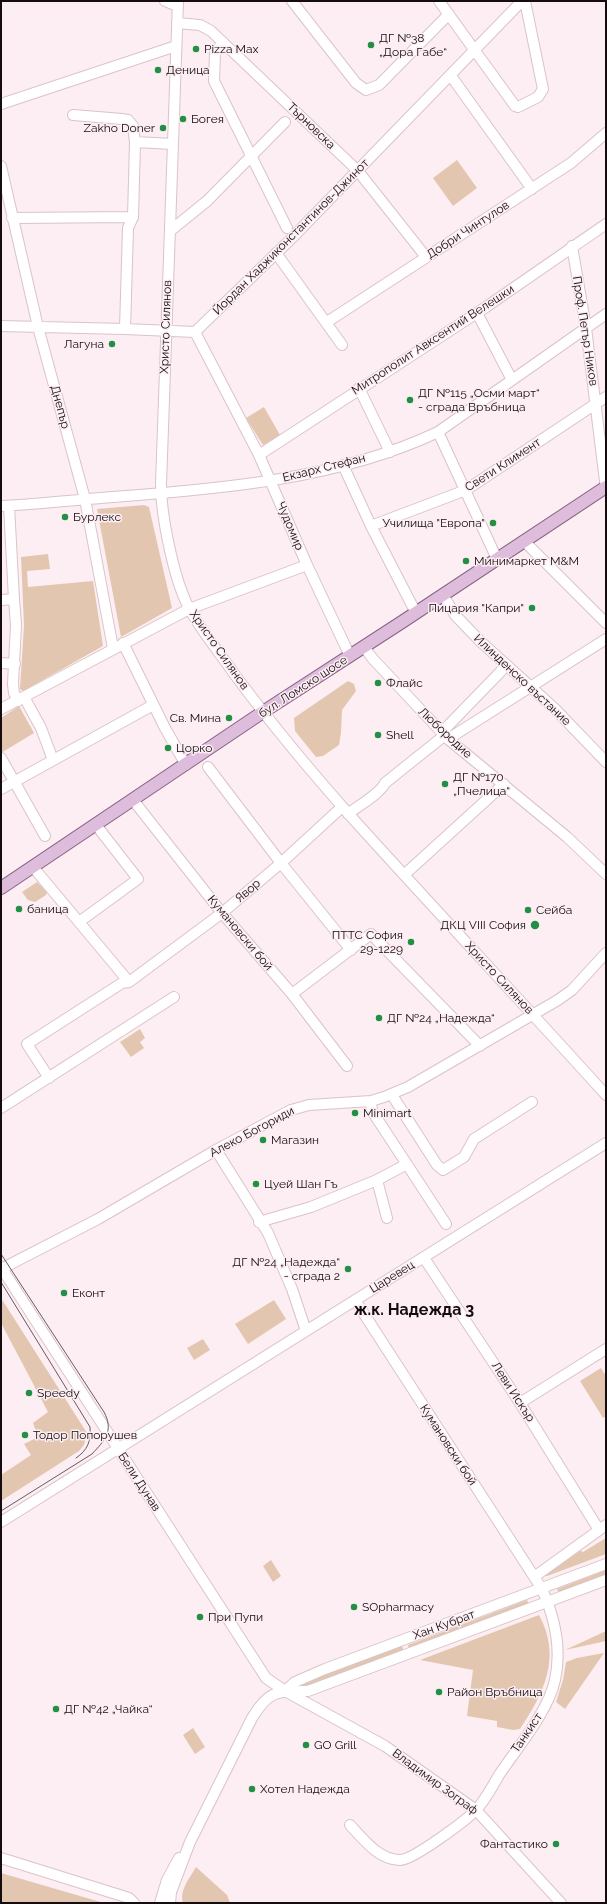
<!DOCTYPE html>
<meta charset="utf-8">
<style>
body{margin:0}
#map{position:relative;width:607px;height:1904px;overflow:hidden;background:#fceef2;font-family:Raleway,sans-serif}
canvas{display:block}
.frame{position:absolute;inset:0;border:2px solid #140c0e;pointer-events:none}
</style>
<div id="map">
<canvas width="607" height="1904"></canvas>
<div class="frame"></div>
</div>
<script>
const g = document.querySelector('canvas').getContext('2d');
g.lineJoin = 'round';
function paint(path, color) { g.fillStyle = color; g.fill(path, 'evenodd'); }
function stroke(path, color, width, dash) { g.strokeStyle = color; g.lineWidth = width; g.lineCap = dash ? 'butt' : 'round'; g.setLineDash(dash || []); g.stroke(path); }
function label(font, color, halo, rows, align = 'center') {
  g.font = font + ' Raleway,sans-serif'; g.lineWidth = 3; g.setLineDash([]); g.textBaseline = 'middle'; g.strokeStyle = halo; g.fillStyle = color; for (const [text, x, y, turn = 0] of rows) {
    g.save(); g.translate(x, y); g.rotate((+turn || 0) * Math.PI / 180); g.textAlign = isNaN(turn) ? turn : align; if (halo) g.strokeText(text, 0, 0); g.fillText(text, 0, 0); g.restore();
  }
}
paint(new Path2D(`
 M457,160l20,28 -24,18 -20,-28z
 M264,407l16,28 -17,10 -17,-27z
 M144,505l5,2 23,101 -51,29 -24,-128z
 M48,554l2,15 -23,2 1,16 65,-6 10,65 -80,45 -3,-2 4,-64 -3,-68z
 M348,681l6,3 2,7 -14,19 -1,23 -2,12 -16,11 -7,1 -21,-26 -1,-13z
 M19,706l15,27 -33,20v-35z
 M37,882l10,10 -1,3 -11,7 -7,-2 -6,-8z
 M140,1029l5,9 -5,4 4,6 -13,9 -11,-15z
 M1,1298l86,135 -3,12 -5,6 -78,50v-26l30,-20 -7,-11 14,-7 -5,-14 15,-11 -47,-89z
 M274,1300l12,19 -38,25 -13,-20z
 M203,1339l7,11 -16,10 -7,-12z
 M601,1368l5,8v40l-3,2 -23,-37z
 M606,1538v16l-59,22h-4l36,-26 4,2z
 M271,1560l10,16 -8,6 -10,-16z
 M606,1570v6l-47,18 -2,-5z
 M527,1600l2,5 -120,44 -1,-4z
 M539,1615c23,42 5,78 -19,114l-7,1 -16,-3v-6l-30,-5 6,-46 -53,-10z
 M606,1631v10l-41,9z
 M402,1646l2,6 -98,36 -4,-5z
 M604,1653l-39,56 -9,-7 7,-22 3,-18 11,-4z
 M193,1728l12,19 -10,7 -12,-19z
 M196,1867l31,28 3,8h-47c-4,-13 7,-25 13,-36z
 M1,1873l103,30h-103z`), '#e3c6b0');
const minor = new Path2D(`
 M165,1l12,5
 M178,1l-17,483c0,32 13,96 28,124 12,23 31,45 46,67 38,51 78,99 120,146 83,92 168,182 251,274
 M292,1l64,82 10,7 13,-5 70,-71
 M439,1l76,105 3,1 20,-10 5,-8 -18,-88
 M177,23l23,2 11,6 147,140 68,86
 M223,42l-8,11 -1,28 73,147
 M451,76l81,113
 M1,104l175,-58
 M73,115l49,4 6,1 5,6 2,16 -2,75 -5,11 -3,101
 M135,142l38,2
 M1,166l37,161 47,172 28,149
 M12,218l121,-1
 M170,231l37,-30 78,-79
 M572,246l14,82 20,161
 M276,253l66,92
 M477,313l35,67
 M327,322l244,-159 35,-30
 M1,326l124,3 70,3 97,-94 230,-237
 M195,332l64,123 48,110 43,91
 M359,388l31,64
 M438,432l59,127
 M259,455l227,-148 120,-83
 M343,465l28,61 45,87
 M1,506c37,-2 75,-6 112,-9 108,-8 226,-18 325,-65l168,-118
 M9,506l5,93
 M371,526l95,-36 140,-93
 M524,541l82,82
 M443,595l12,20 25,26 75,68 51,53
 M1,600l13,-1 2,26 -3,59 1,9 4,8
 M123,643l42,85 21,37
 M364,647l9,12 75,80 119,98 39,37
 M1,663l14,1
 M24,697l17,31 12,32
 M1,709l188,-100 118,-44
 M442,732l65,-67
 M448,739l158,-100
 M1,758l44,78
 M208,767l73,96 70,87
 M1,789l152,-84
 M133,800l89,113 70,81 55,72
 M348,814c10,-8 33,-21 37,-31l60,-48
 M33,867l96,115
 M404,875l100,-91
 M79,922l59,-43 -42,-54
 M129,982l93,-69 59,-50 61,-56
 M292,994l79,-60 109,112
 M49,1078l-22,-34 95,-61 7,-1
 M392,1095l45,70 6,5 21,-13 10,-18 58,-37
 M371,1101l1,10 74,113
 M1,1108l173,-111
 M216,1150l52,83 24,56 14,42
 M377,1180l10,38
 M259,1222l52,-15 66,-27 30,-16
 M424,1258l96,145 79,127
 M1,1267l265,411 19,13 100,55 91,64 85,93
 M1,1269l97,-50 118,-69 75,-40 18,-5 62,-4 13,-4 24,-10 150,-87 14,-10 34,-37
 M520,1403l86,-54
 M1,1522l605,-379
 M534,1577l72,-52
 M285,1691l10,-9 30,-13 281,-105
 M350,1825c13,14 29,35 50,35 13,0 65,-39 75,-49 10,-10 17,-24 24,-36 18,-27 49,-63 56,-95 7,-32 0,-62 -13,-91l-187,-289
 M1,1858l128,40 5,5
 M160,1903l7,-23 12,-22
 M170,1903l1,-11 19,-50 62,-124c17,-28 25,-27 56,-27l298,-111`);
const major = new Path2D(`
 M1,888l262,-176 139,-90 204,-135`);
stroke(minor, '#dac3c9', 12);
stroke(major, '#886184', 14);
stroke(minor, '#fff', 10);
stroke(major, '#ddbcdc', 12);
stroke(new Path2D(`
 M1,1254l103,158c10,19 1,28 -12,42l-91,57
 M1,1282l89,145c1,14 -2,23 -14,31`), '#665c5f', 1);
for (const [x, y, r, color] of [
 [371,45,4,"#238e45"],
 [196,49,4,"#238e45"],
 [158,70,4,"#238e45"],
 [183,119,4,"#238e45"],
 [163,128,4,"#238e45"],
 [112,344,4,"#238e45"],
 [410,400,4,"#238e45"],
 [65,517,4,"#238e45"],
 [493,523,4,"#238e45"],
 [466,561,4,"#238e45"],
 [532,608,4,"#238e45"],
 [378,683,4,"#238e45"],
 [229,718,4,"#238e45"],
 [378,735,4,"#238e45"],
 [168,748,4,"#238e45"],
 [445,784,4,"#238e45"],
 [19,909,4,"#238e45"],
 [528,910,4,"#238e45"],
 [535,925,5,"#238e45"],
 [411,942,4,"#238e45"],
 [379,1018,4,"#238e45"],
 [355,1113,4,"#238e45"],
 [263,1140,4,"#238e45"],
 [256,1184,4,"#238e45"],
 [348,1269,4,"#238e45"],
 [64,1293,4,"#238e45"],
 [29,1393,4,"#238e45"],
 [25,1435,4,"#238e45"],
 [354,1607,4,"#238e45"],
 [200,1617,4,"#238e45"],
 [439,1692,4,"#238e45"],
 [56,1709,4,"#238e45"],
 [306,1745,4,"#238e45"],
 [252,1789,4,"#238e45"],
 [556,1844,4,"#238e45"]
]) { const dot = new Path2D(); dot.arc(x, y, r, 0, 2 * Math.PI); g.fillStyle = color; g.fill(dot); stroke(dot, '#fceef2', 1.5); }
label('12px', '#140c0e', '#fceef2', [
 ["ДГ №38",379,38],
 ["„Дора Габе“",379,52],
 ["Pizza Max",204,49],
 ["Деница",166,70],
 ["Богея",191,119],
 ["Zakho Doner",155,128,"right"],
 ["Лагуна",104,344,"right"],
 ["ДГ №115 „Осми март“",418,393],
 ["- сграда Връбница",418,407],
 ["Бурлекс",73,517],
 ["Училища \"Европа\"",485,523,"right"],
 ["Минимаркет М&М",474,561],
 ["Пицария \"Капри\"",524,608,"right"],
 ["Флайс",386,683],
 ["Св. Мина",221,718,"right"],
 ["Shell",386,735],
 ["Цорко",176,748],
 ["ДГ №170",453,777],
 ["„Пчелица“",453,791],
 ["баница",27,909],
 ["Сейба",536,910],
 ["ДКЦ VIII София",526,925,"right"],
 ["ПТТС София",403,935,"right"],
 ["29-1229",403,949,"right"],
 ["ДГ №24 „Надежда“",387,1018],
 ["Minimart",363,1113],
 ["Магазин",271,1140],
 ["Цуей Шан Гъ",264,1184],
 ["ДГ №24 „Надежда“",340,1262,"right"],
 ["- сграда 2",340,1276,"right"],
 ["Еконт",72,1293],
 ["Speedy",37,1393],
 ["Тодор Попорушев",33,1435],
 ["SOpharmacy",362,1607],
 ["При Пупи",208,1617],
 ["Район Връбница",447,1692],
 ["ДГ №42 „Чайка“",64,1709],
 ["GO Grill",314,1745],
 ["Хотел Надежда",260,1789],
 ["Фантастико",548,1844,"right"]
], 'left');
label('12px', '#140c0e', '#fceef2', [
 ["Търновска",311,126,44],
 ["Добри Чинтулов",468,230,-33],
 ["Йордан Хаджиконстантинов-Джинот",291,237,-45],
 ["Христо Силянов",166,327,-88],
 ["Проф. Петър Ников",585,331,81],
 ["Митрополит Авксентий Велешки",433,340,-33],
 ["Днепър",60,407,75],
 ["Свети Климент",503,465,-33],
 ["Екзарх Стефан",324,468,-14],
 ["Чудомир",290,526,67],
 ["Христо Силянов",219,650,55],
 ["Илинденско въстание",522,680,43],
 ["бул. Ломско шосе",303,687,-33],
 ["Любородие",445,733,43],
 ["Явор",248,891,-41],
 ["Кумановски бой",240,933,50],
 ["Христо Силянов",499,978,47],
 ["Алеко Богориди",252,1132,-28],
 ["Царевец",392,1277,-32],
 ["Леви Искър",513,1392,57],
 ["Кумановски бой",448,1445,57],
 ["Бели Дунав",139,1482,57],
 ["Хан Кубрат",444,1625,-20],
 ["Танкист",527,1733,-56],
 ["Владимир Зограф",435,1782,36]
]);
label('bold 16px', '#140c0e', '#fceef2', [
 ["ж.к. Надежда 3",414,1310]
]);
</script>
